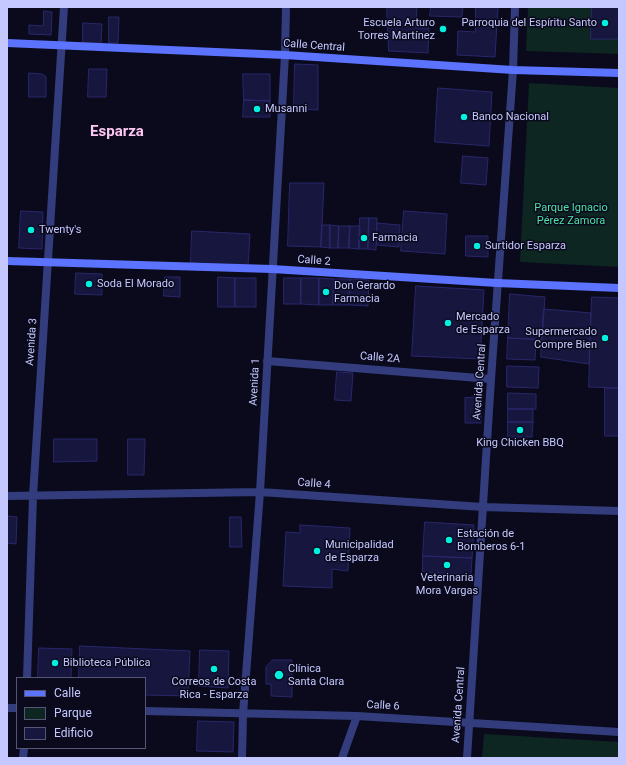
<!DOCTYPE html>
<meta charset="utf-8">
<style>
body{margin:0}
#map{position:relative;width:626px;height:765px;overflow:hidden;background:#0a0a1c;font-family:Roboto,sans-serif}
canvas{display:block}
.frame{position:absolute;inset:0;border:8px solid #c5c8ff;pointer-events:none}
.legend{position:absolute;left:16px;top:677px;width:130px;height:72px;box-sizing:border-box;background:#0a0a1c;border:1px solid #555677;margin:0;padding:5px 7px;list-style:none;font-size:12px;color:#c5c8ff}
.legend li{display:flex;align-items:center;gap:8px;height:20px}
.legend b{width:20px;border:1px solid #555677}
</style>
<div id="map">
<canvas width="626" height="765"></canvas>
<div class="frame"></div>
<ul class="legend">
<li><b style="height:5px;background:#5c73ff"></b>Calle</li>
<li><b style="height:11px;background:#0d2621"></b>Parque</li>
<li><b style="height:11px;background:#17163e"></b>Edificio</li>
</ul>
</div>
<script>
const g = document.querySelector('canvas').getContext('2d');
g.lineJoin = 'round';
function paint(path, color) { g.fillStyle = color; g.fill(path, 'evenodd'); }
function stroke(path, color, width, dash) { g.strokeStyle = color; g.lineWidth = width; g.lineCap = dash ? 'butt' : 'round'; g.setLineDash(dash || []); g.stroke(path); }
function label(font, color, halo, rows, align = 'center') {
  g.font = font + ' Roboto,sans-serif'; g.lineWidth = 3; g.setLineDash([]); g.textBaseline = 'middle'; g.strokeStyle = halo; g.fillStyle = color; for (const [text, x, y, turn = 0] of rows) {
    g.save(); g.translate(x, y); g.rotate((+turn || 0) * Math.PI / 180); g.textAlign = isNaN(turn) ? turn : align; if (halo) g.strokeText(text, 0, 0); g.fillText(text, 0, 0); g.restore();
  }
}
paint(new Path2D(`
 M528,7h64l-1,31 28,1v15l-93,-3z
 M529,83l90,5v179l-99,-5z
 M484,734l135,8v16h-137z`), '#0d2621');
const building = new Path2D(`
 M387,7h30l-1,21h13l-1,25 -39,-2z
 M431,7h32l-1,10 -32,-1z
 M476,7h22l-3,50 -38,-2 1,-24 17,1z
 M592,7h27v32h-28z
 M44,11l8,1 -1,23 -22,-1v-9l14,1z
 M109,17h10l-1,26h-9z
 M83,23l19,1 -1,20 -18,-1z
 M295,64l23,1v45l-24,-1z
 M89,69h18l-1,28h-18z
 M29,73l13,1 4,3v20h-17z
 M243,74h27v27l-26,-1z
 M438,88l54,4 -3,54 -54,-4z
 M244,100l26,1v16h-27z
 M463,156l25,2 -2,27 -25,-2z
 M290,183h34l-3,64 -33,-1z
 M21,211l22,1 -1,37 -23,-1z
 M404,211l43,3 -2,40 -44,-3z
 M360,218h9l-1,31h-9z
 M369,218h8l-1,32 -8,-1z
 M377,223l23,2 -1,22 -22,-2z
 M322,225h8v23l-9,-1z
 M330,225l9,1 -1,22h-8z
 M339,226h11l-1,22h-11z
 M350,226h10l-1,23 -10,-1z
 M192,231l58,3 -2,32 -57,-3z
 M466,236h22v21l-22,-1z
 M76,273l26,1v21l-27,-1z
 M165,277h15v20l-16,-1z
 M218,277l17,1v29h-17z
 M235,278h21v29h-21z
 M284,278h17v26h-17z
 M301,278h18v27l-18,-1z
 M319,278l15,1 -1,26h-14z
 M334,279h16l-1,26h-16z
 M350,279l19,1 -1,26 -19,-1z
 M416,286l68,4 -4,69 -68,-3z
 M510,294l35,3 -3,43 -34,-2z
 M592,297l27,1v90l-30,-1z
 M544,309l47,4 -2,51 -48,-7z
 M508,338l28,1 -1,21 -28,-1z
 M507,366l32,1 -1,21 -31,-1z
 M337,372l16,1 -2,28 -16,-1z
 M605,388h14v48h-14z
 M508,393l28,1v15h-28z
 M481,397v26h-16v-25z
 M508,409h25v13h-25z
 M508,422h25l-1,15h-24z
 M54,439h43v22l-43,1z
 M128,439h17l-1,36h-16z
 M7,516l10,1 -1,27 -9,-1z
 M230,517h11l1,30h-12z
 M425,522l49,3 -2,33 -49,-2z
 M300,525l50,3 -2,43 -16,-2v19l-49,-2 3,-54 14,1z
 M423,556l49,2 -1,17 -48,-3z
 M80,646l110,5 -2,45 -43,-1v-17h-66z
 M39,648l33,1 -1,29h-33z
 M200,650l29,1 -1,37 -29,-2z
 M273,660h19v37l-21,-1v-12h-5v-17z
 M198,721l36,1 -1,30 -36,-1z`);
paint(building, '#17163e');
stroke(building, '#29276b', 1);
stroke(new Path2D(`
 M267,361l224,18
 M7,496l253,-4 223,15 136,4
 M27,678l6,-182 31,-489
 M7,708h10
 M145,711l212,5 262,16
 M23,758l1,-10
 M242,758l1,-44 17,-222 25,-437 1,-48
 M342,758l15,-42
 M467,758l24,-379 22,-309 2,-63`), '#333d7d', 8);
stroke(new Path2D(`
 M7,43l278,12 228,15 106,3
 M7,261l265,8 225,14 122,5`), '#5c73ff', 8);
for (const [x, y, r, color] of [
 [605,23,4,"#00f0e1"],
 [443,29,4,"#00f0e1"],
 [257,109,4,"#00f0e1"],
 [464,117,4,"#00f0e1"],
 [31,230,4,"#00f0e1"],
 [364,238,4,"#00f0e1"],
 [477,246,4,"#00f0e1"],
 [89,284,4,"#00f0e1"],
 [326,292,4,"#00f0e1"],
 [448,323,4,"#00f0e1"],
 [605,338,4,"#00f0e1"],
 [520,430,4,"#00f0e1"],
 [449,540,4,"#00f0e1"],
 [317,551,4,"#00f0e1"],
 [447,565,4,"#00f0e1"],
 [55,663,4,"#00f0e1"],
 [214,669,4,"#00f0e1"],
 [279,675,5,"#00f0e1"]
]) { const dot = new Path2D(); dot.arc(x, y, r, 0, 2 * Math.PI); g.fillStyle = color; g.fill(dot); stroke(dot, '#0a0a1c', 1.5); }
label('11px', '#c5c8ff', '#0a0a1c', [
 ["Escuela Arturo",435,23,"right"],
 ["Torres Martínez",435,36,"right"],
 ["Parroquia del Espíritu Santo",597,23,"right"],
 ["Musanni",265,109],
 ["Banco Nacional",472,117],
 ["Twenty's",39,230],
 ["Farmacia",372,238],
 ["Surtidor Esparza",485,246],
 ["Soda El Morado",97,284],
 ["Don Gerardo",334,286],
 ["Farmacia",334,299],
 ["Mercado",456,317],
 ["de Esparza",456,330],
 ["Supermercado",597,332,"right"],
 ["Compre Bien",597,345,"right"],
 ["King Chicken BBQ",520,443,"center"],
 ["Estación de",457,534],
 ["Bomberos 6-1",457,547],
 ["Municipalidad",325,545],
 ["de Esparza",325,558],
 ["Veterinaria",447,578,"center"],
 ["Mora Vargas",447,591,"center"],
 ["Biblioteca Pública",63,663],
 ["Clínica",288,669],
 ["Santa Clara",288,682],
 ["Correos de Costa",214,682,"center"],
 ["Rica - Esparza",214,695,"center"]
], 'left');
label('11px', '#c5c8ff', '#0a0a1c', [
 ["Calle Central",314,46,4],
 ["Calle 2",314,261,4],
 ["Avenida 3",32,342,-86],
 ["Calle 2A",380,358,4],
 ["Avenida 1",255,382,-87],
 ["Avenida Central",480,382,-86],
 ["Calle 4",314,484,4],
 ["Avenida Central",459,705,-86],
 ["Calle 6",383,706,3]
]);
label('11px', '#4ee2a5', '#0a0a1c', [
 ["Parque Ignacio",571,208],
 ["Pérez Zamora",571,221]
]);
label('bold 15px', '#ffc7f4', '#0a0a1c', [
 ["Esparza",117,132]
]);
</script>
